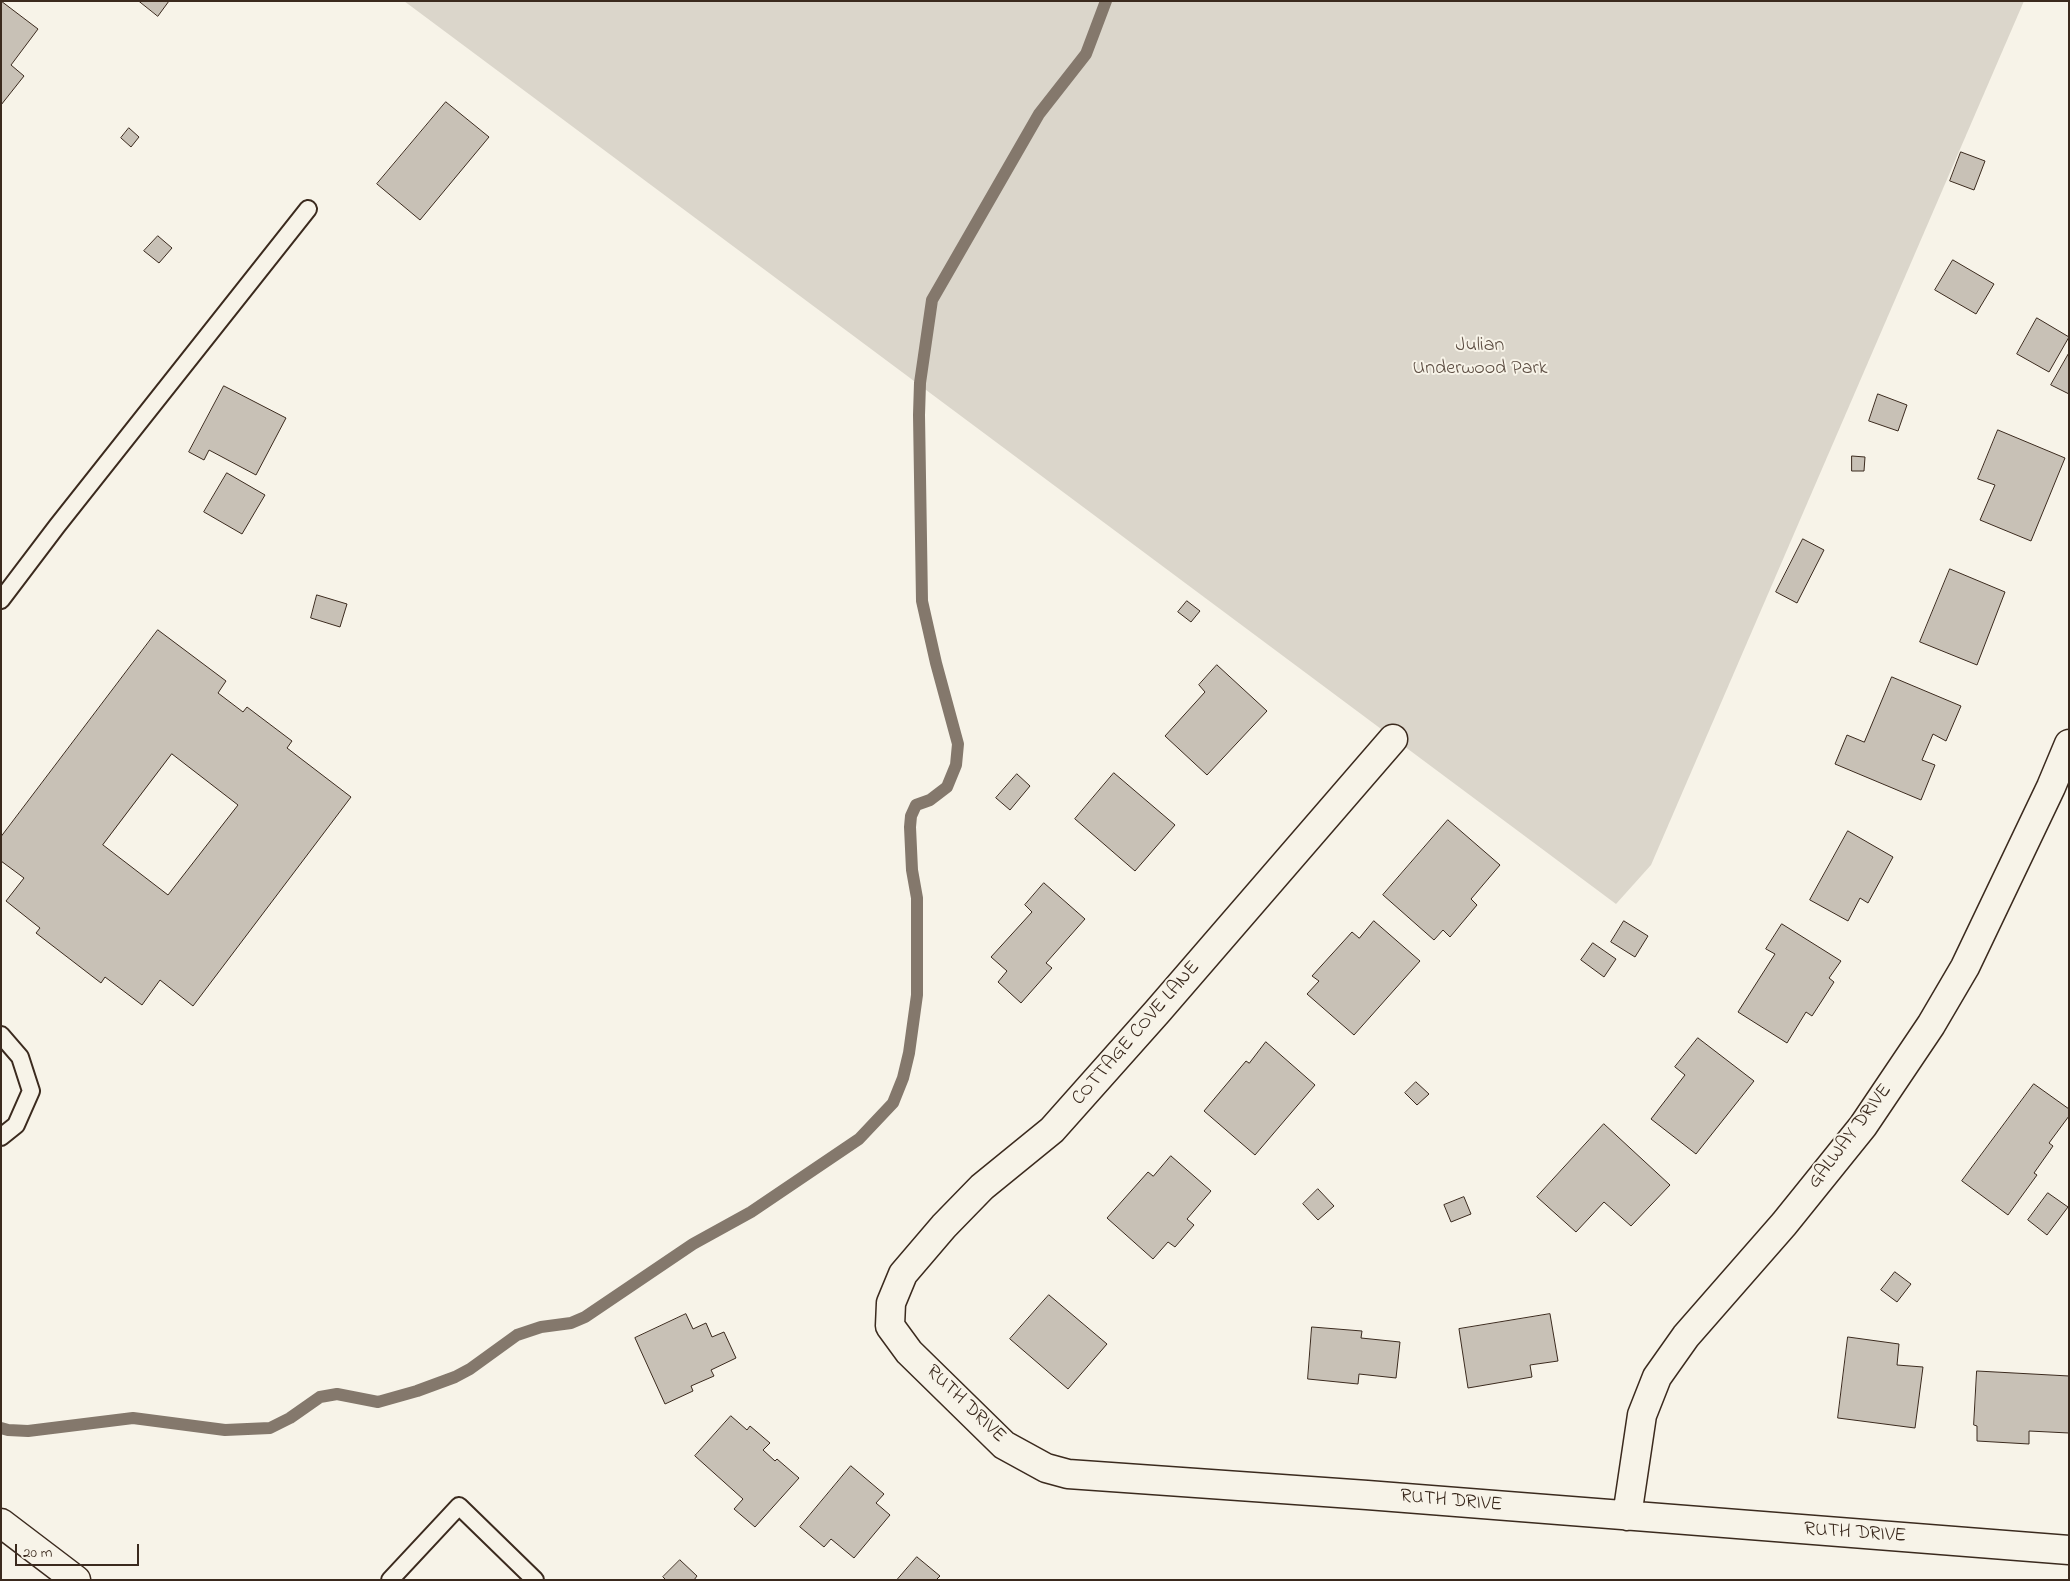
<!DOCTYPE html>
<style>
body{margin:0}
#map{position:relative;width:2070px;height:1581px;overflow:hidden;background:#f7f3e8;font-family:"Indie Flower",sans-serif}
canvas{display:block}
.frame{position:absolute;inset:0;border:2px solid #3b2a1e;pointer-events:none}
.scale{position:absolute;left:15px;top:1544px;width:124px;height:22px;box-sizing:border-box;border:2px solid #3b2a1e;border-top:0;padding-left:6px;font-size:15px;line-height:18px;white-space:nowrap;color:#3b2a1e;-webkit-text-stroke:4px #f7f3e8;paint-order:stroke}
</style>
<div id="map">
<canvas width="2070" height="1581"></canvas>
<div class="frame"></div>
<div class="scale">20 m</div>
</div>
<script>
const g = document.querySelector('canvas').getContext('2d');
g.lineJoin = 'round';
function paint(path, color) { g.fillStyle = color; g.fill(path, 'evenodd'); }
function stroke(path, color, width, dash) { g.strokeStyle = color; g.lineWidth = width; g.lineCap = dash ? 'butt' : 'round'; g.setLineDash(dash || []); g.stroke(path); }
function label(font, color, halo, rows, align = 'center') {
  g.font = font + ' "Indie Flower",sans-serif'; g.lineWidth = 4; g.setLineDash([]); g.textBaseline = 'middle'; g.strokeStyle = halo; g.fillStyle = color; for (const [text, x, y, turn = 0] of rows) {
    g.save(); g.translate(x, y); g.rotate((+turn || 0) * Math.PI / 180); g.textAlign = isNaN(turn) ? turn : align; if (halo) g.strokeText(text, 0, 0); g.fillText(text, 0, 0); g.restore();
  }
}
paint(new Path2D(`
 M404,1h1620l-373,864 -35,39z`), '#dbd6cb');
stroke(new Path2D(`
 M1,1428l7,2 20,1 105,-13 92,12 45,-2 20,-10 30,-21 17,-3 41,8 39,-11 38,-14 15,-8 47,-34 24,-8 30,-4 14,-6 108,-73 58,-32 108,-73 34,-36 10,-25 6,-25 8,-58v-97l-5,-28 -2,-43 1,-11 5,-11 14,-5 17,-13 9,-22 2,-21 -22,-81 -14,-62 -3,-186 1,-32 12,-83 107,-186 47,-60 20,-53`), '#84786c', 12);
const building = new Path2D(`
 M1,1l37,28 -27,36 13,11 -23,29z
 M139,1h30l-11,15z
 M446,102l43,35 -69,83 -43,-36z
 M129,128l10,9 -8,10 -10,-9z
 M1961,152l24,9 -11,29 -24,-9z
 M158,236l14,12 -13,15 -15,-12z
 M1953,260l41,24 -18,30 -41,-24z
 M2037,318l32,19 -20,35 -32,-18z
 M2069,353v41l-18,-9z
 M224,386l62,32 -30,57 -47,-25 -5,10 -15,-8z
 M1878,394l29,11 -9,26 -29,-10z
 M1998,430l67,28 -34,83 -51,-21 15,-35 -17,-6z
 M1852,456l13,1 -1,14h-12z
 M227,473l38,22 -23,39 -38,-22z
 M1803,539l21,11 -27,53 -21,-11z
 M1950,569l55,23 -28,73 -57,-23z
 M317,595l30,9 -7,23 -29,-9z
 M1187,601l13,10 -9,11 -13,-10z
 M158,630l68,51 -8,12 25,19 4,-5 45,34 -5,7 64,49 -158,209 -33,-26 -18,25 -37,-28 -4,6 -65,-50 4,-5 -34,-27 18,-23 -23,-17v-24zM172,754l66,51 -70,90 -65,-50z
 M1217,665l50,46 -60,64 -42,-39 40,-44 -6,-7z
 M1892,677l69,29 -15,35 -13,-7 -11,26 13,5 -14,35 -86,-36 12,-29 17,7z
 M1114,773l61,52 -40,46 -60,-52z
 M1017,774l13,12 -20,24 -14,-12z
 M1448,820l52,45 -29,34 6,6 -27,32 -7,-7 -9,10 -51,-45z
 M1848,831l45,26 -25,46 -8,-5 -12,23 -38,-21z
 M1044,883l41,36 -39,44 6,5 -31,35 -23,-21 9,-11 -16,-14 41,-45 -7,-7z
 M1374,921l46,40 -66,74 -47,-41 12,-13 -7,-5 40,-44 7,6z
 M1624,921l24,15 -13,21 -24,-15z
 M1782,924l59,37 -12,17 5,4 -22,34 -6,-4 -19,31 -49,-31 37,-58 -9,-5z
 M1593,943l23,16 -12,18 -23,-17z
 M1698,1038l56,43 -58,73 -45,-35 34,-44 -10,-8z
 M1266,1042l49,43 -60,70 -51,-44 42,-50 3,2z
 M1416,1082l13,12 -12,11 -12,-12z
 M2034,1084l35,25v7l-20,27 4,3 -19,27 3,2 -29,40 -46,-34z
 M1604,1124l66,61 -39,41 -27,-24 -28,30 -39,-35z
 M1171,1156l40,35 -24,28 7,6 -19,22 -7,-5 -15,17 -46,-41 41,-46 5,4z
 M1318,1189l16,17 -16,14 -15,-16z
 M2048,1193l20,14 -21,28 -19,-15z
 M1464,1197l7,17 -20,8 -7,-17z
 M1895,1272l16,12 -14,18 -16,-12z
 M1049,1295l58,49 -39,45 -58,-50z
 M686,1314l7,15 13,-6 6,14 12,-5 12,26 -25,12 3,6 -23,10 2,5 -28,13 -30,-66z
 M1550,1314l8,47 -28,4 2,12 -64,11 -9,-59z
 M1312,1327l50,4 -1,7 39,4 -4,36 -37,-4 -1,10 -50,-5z
 M1848,1337l51,7 -2,21 26,2 -8,61 -77,-10z
 M1977,1371l92,5v57l-40,-2v13l-52,-3v-15l-3,-1z
 M731,1416l16,14 3,-4 20,17 -7,7 12,11 2,-2 22,19 -44,49 -21,-18 9,-10 -48,-43z
 M851,1466l33,28 -8,9 14,12 -36,43 -23,-19 -7,8 -24,-20z
 M917,1557l23,19 -4,4h-39z
 M680,1560l17,16 -3,4h-28l-3,-3z`);
paint(building, '#c8c1b6');
stroke(building, '#3b2a1e', 1);
const lane = new Path2D(`
 M1,600l56,-74 251,-317
 M1,1035l19,22 11,34 -15,34 -15,12
 M390,1580l69,-74 76,74`);
const street = new Path2D(`
 M1393,739l-236,273 -105,118 -70,57 -38,39 -41,48 -12,29 -1,23 19,26 95,93 42,23 22,6 299,21 702,55
 M1627,1516l15,-101 15,-38 29,-41 98,-112 79,-98 68,-101 34,-58 86,-180 18,-43`);
const secondary = new Path2D(`
 M1,1523l75,57`);
stroke(lane, '#3b2a1e', 20);
stroke(street, '#3b2a1e', 31);
stroke(secondary, '#3b2a1e', 31);
stroke(lane, '#f7f3e8', 16);
stroke(street, '#f7f3e8', 28);
stroke(secondary, '#f7f3e8', 28);
label('20px', '#5b4c41', '#f7f3e8', [
 ["Julian",1480,347],
 ["Underwood Park",1480,370]
]);
label('20px', '#3b2a1e', '#f7f3e8', [
 ["COTTAGE COVE LANE",1137,1034,-49],
 ["GALWAY DRIVE",1851,1137,-53],
 ["RUTH DRIVE",965,1405,44],
 ["RUTH DRIVE",1451,1502,5],
 ["RUTH DRIVE",1855,1534,4]
]);
</script>
